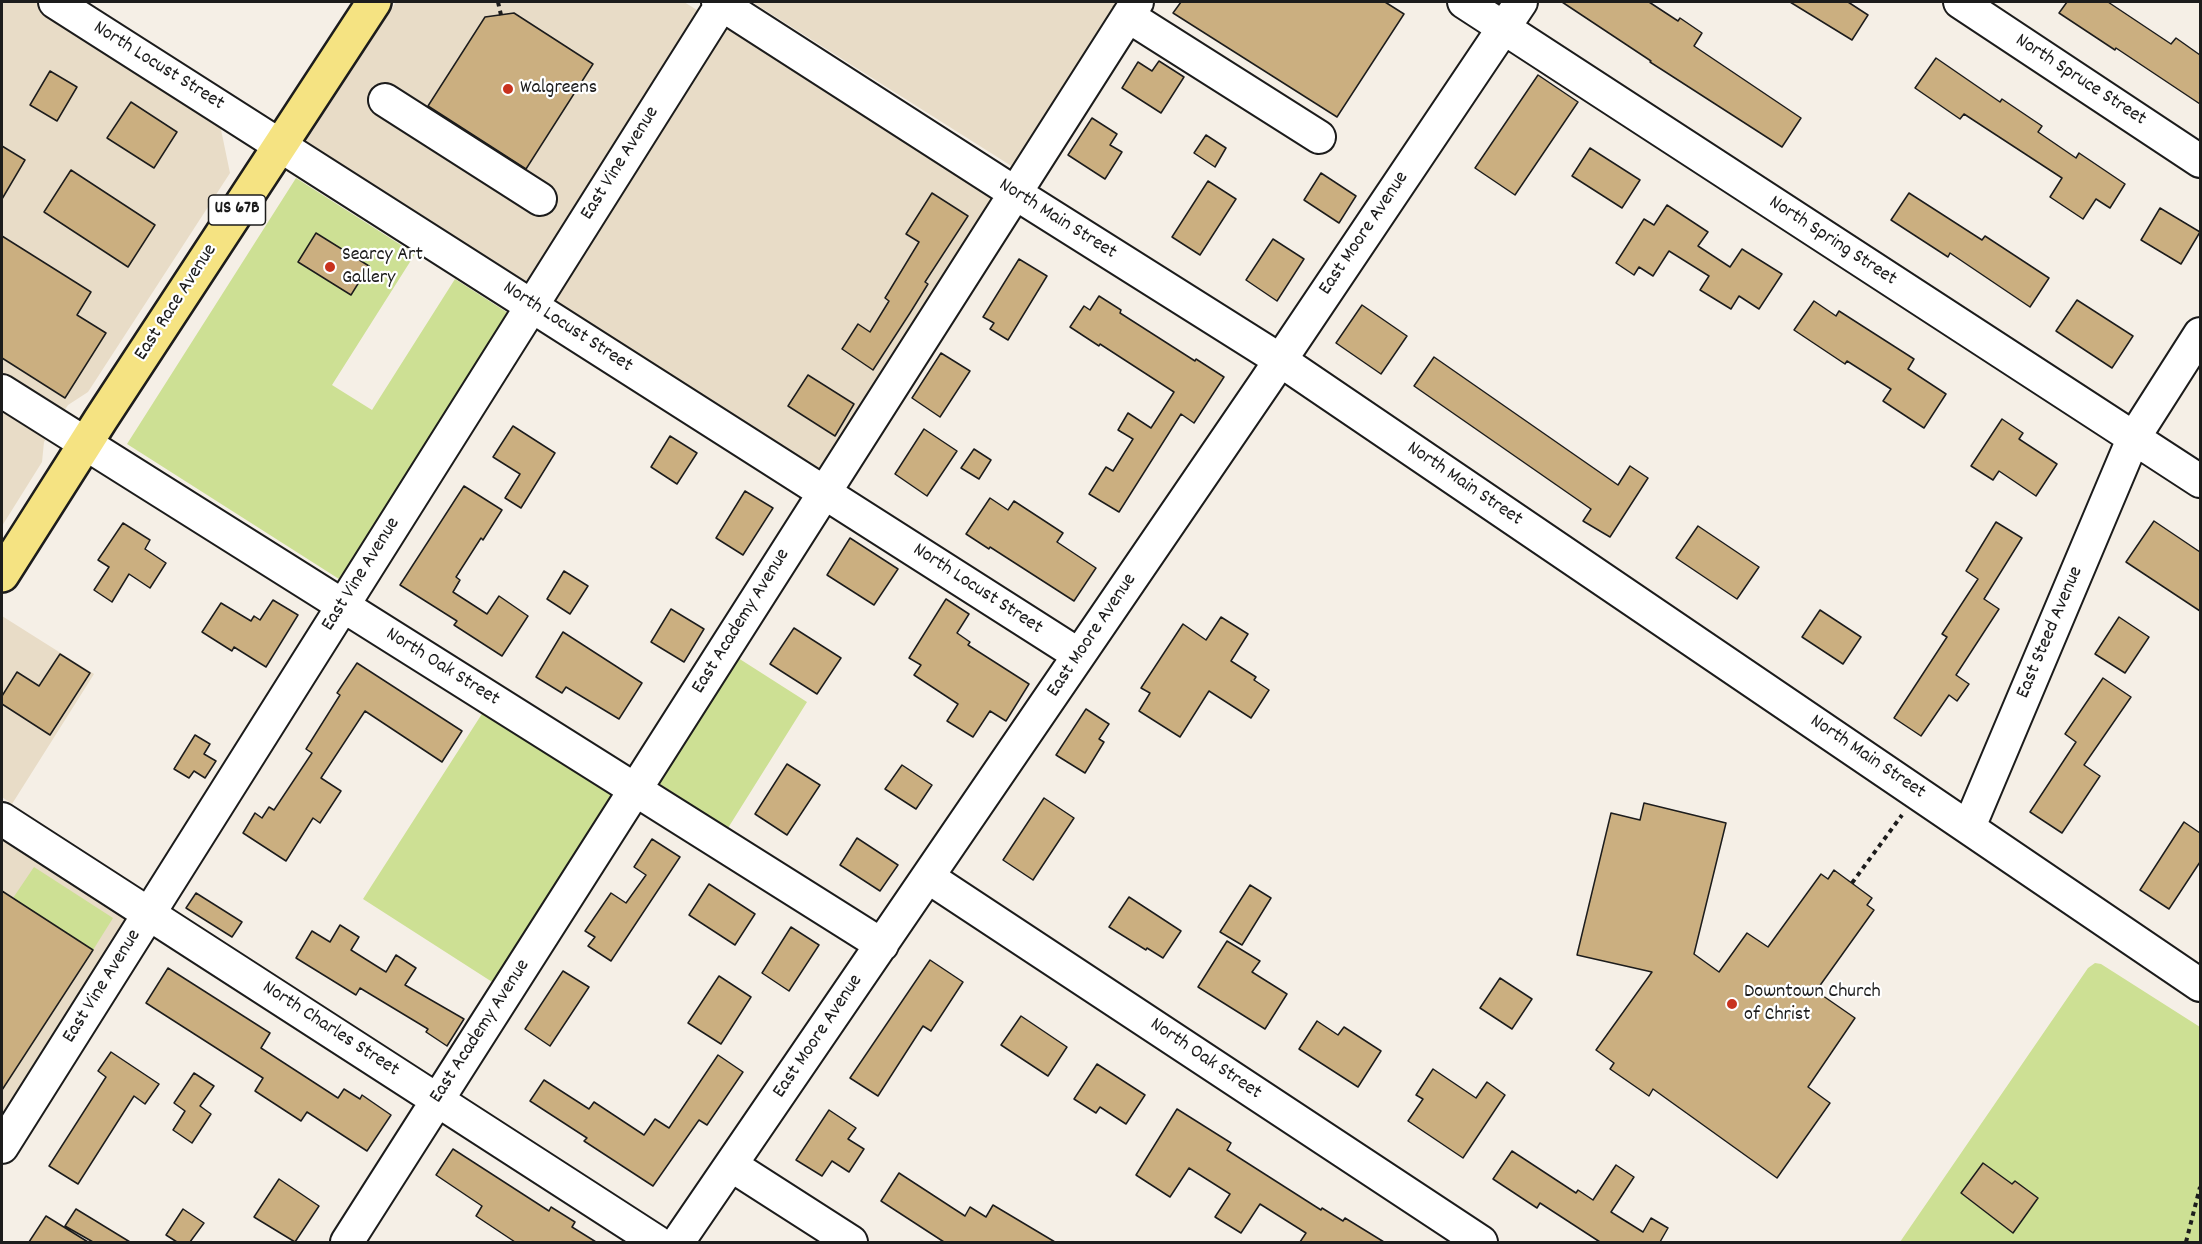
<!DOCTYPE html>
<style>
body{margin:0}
#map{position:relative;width:2202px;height:1244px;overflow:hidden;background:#f5efe6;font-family:Dekko,sans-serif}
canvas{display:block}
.frame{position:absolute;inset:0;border:3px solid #1c1c1c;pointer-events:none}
</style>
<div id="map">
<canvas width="2202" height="1244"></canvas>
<div class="frame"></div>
</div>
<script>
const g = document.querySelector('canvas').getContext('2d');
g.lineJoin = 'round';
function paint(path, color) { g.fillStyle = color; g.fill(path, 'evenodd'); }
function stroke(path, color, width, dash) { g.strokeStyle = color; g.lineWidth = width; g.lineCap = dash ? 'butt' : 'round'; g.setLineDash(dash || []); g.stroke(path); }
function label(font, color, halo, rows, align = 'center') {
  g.font = font + ' Dekko,sans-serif'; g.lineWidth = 4.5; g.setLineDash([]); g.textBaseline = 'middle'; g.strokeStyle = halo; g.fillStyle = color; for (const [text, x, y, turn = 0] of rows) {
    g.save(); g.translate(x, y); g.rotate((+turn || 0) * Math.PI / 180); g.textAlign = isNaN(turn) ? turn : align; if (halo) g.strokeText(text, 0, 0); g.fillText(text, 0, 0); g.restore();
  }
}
paint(new Path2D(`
 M2,2h36l181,118 11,53 -142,219 -20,13 -24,37 -2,20 -40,64z
 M396,2h288l18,11 -174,270 -222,-142z
 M752,2h366l-105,165z
 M726,23l274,173 -174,281 -277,-170z
 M2,616l92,58 -82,130 -10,-7z
 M2,829l131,85 -131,211z`), '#e8dcc7');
paint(new Path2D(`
 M296,178l119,76 -83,131 40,25 83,-131 53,34 -169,266 -212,-135z
 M735,656l72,46 -79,126 -73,-47z
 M487,706l137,87 -124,194 -137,-88z
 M34,867l79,51 -20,32 -80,-52z
 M2095,963l6,1 99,63v215h-300l188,-274z`), '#cde094');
const building = new Path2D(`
 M1181,2h204l19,12 -67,103 -164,-104z
 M1562,2h87l29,19 2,-3 22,15 -8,13 107,72 -19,29 -132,-85 1,-1z
 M1790,2h58l20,13 -16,25z
 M2067,2h41l63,42 5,-6 24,17v49l-84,-56 -1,2 -56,-37z
 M514,13l79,51 -67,105 -98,-63 57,-89z
 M1936,58l64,44 2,-3 40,27 -4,6 38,26 3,-5 46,31 -15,24 -14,-9 -13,20 -33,-22 12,-19 -98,-64 -4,5 -45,-31z
 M1159,61l25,16 -23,36 -39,-25 16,-26 14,9z
 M50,71l27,16 -20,34 -27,-16z
 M1538,75l40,27 -63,93 -40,-27z
 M131,102l46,30 -23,36 -47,-30z
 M1092,118l25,16 -7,11 12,7 -17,27 -37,-24z
 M1206,135l20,13 -11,19 -21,-14z
 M2,146l23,14 -23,39z
 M1590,148l50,32 -18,28 -50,-32z
 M71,170l84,55 -27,42 -84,-55z
 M1321,173l35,23 -17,27 -35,-23z
 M1208,181l28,18 -36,56 -28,-18z
 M932,193l36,23 -43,66 3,2 -18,29 -37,57 -31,-21 16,-25 12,8 19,-31 -4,-3 34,-56 -13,-8z
 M1909,193l73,47 3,-4 64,42 -19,29 -80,-54 -2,4 -57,-37z
 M1667,205l41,27 -10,14 32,21 12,-18 40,25 -23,35 -20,-13 -8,13 -31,-19 9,-14 -40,-25 -16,25 -14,-9 -5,8 -18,-12 28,-44 10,6z
 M2160,208l40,24 -19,32 -40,-24z
 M316,233l53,33 -18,29 -53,-33z
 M2,236l89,56 -14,23 29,18 -41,65 -63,-40z
 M1273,239l31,20 -27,42 -31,-21z
 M1019,259l28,17 -39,64 -18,-11 4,-6 -11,-6z
 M1099,296l22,14 -1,3 75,48 1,-2 28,18 -30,46 -13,-9 -62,98 -30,-18 17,-27 7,4 20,-32 -15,-9 10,-17 23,15 23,-36 -74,-48 -1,2 -29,-19 14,-21 6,4z
 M2077,300l56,36 -21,32 -56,-37z
 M1814,301l22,15 3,-5 75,48 -6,10 38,25 -22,34 -41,-27 8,-12 -44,-28 -2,3 -51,-34z
 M1362,305l45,31 -26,38 -45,-31z
 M941,353l29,18 -30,46 -28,-19z
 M1434,357l184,128 12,-19 18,12 -38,59 -27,-16 8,-12 -177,-123z
 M808,375l46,29 -19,32 -47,-30z
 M2002,419l21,14 -4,6 38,25 -21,32 -37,-25 -6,9 -22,-14z
 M513,426l42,27 -34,55 -16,-10 15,-24 -27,-17z
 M924,429l33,22 -30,45 -32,-22z
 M670,436l27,17 -20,31 -26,-17z
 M974,449l17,11 -12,19 -18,-11z
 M464,486l38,24 -19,30 -2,-2 -25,39 4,3 -7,12 34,22 12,-18 29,20 -26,40 -48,-31 3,-4 -57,-36z
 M745,491l28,17 -30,47 -27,-17z
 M990,498l18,12 6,-9 49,32 -6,9 39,26 -22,33 -84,-54 -1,2 -23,-15z
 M2154,521l46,31v59l-74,-49z
 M1996,522l26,16 -38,61 15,10 -43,66 13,9 -12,17 -8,-6 -28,41 -27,-18 53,-81 -5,-3 36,-55 -12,-8z
 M123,523l27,17 -5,9 21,14 -16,25 -21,-14 -17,28 -18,-12 15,-23 -11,-7z
 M1698,526l61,41 -22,32 -61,-41z
 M850,538l48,31 -24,36 -47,-30z
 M564,571l24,15 -18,28 -23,-15z
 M946,599l23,15 -12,19 13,9 -2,3 61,39 -23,37 -16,-10 -17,26 -26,-16 11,-17 -44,-29 7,-10 -12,-7z
 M273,600l25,15 -32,52 -32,-20 -2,4 -30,-19 19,-29 30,18 3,-5 6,4z
 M671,609l33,20 -20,33 -33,-20z
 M1820,610l41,27 -18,27 -41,-27z
 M1221,617l27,17 -17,27 25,16 -2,3 15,10 -18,28 -42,-27 -29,46 -41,-26 11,-18 -9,-5 42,-64 23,16z
 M2119,617l30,20 -24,36 -30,-19z
 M794,628l47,30 -24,36 -47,-30z
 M563,632l79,51 -23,36 -53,-32 -4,6 -26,-16z
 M60,654l30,19 -40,62 -48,-31v-8l15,-24 22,14z
 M357,663l105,68 -20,31 -77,-51 -44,67 20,13 -21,32 -7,-5 -27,43 -43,-28 12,-20 7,5 7,-11 5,3 38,-57 -6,-4 34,-54 -3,-2z
 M2103,678l28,19 -47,68 16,11 -38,57 -32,-21 46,-70 -11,-8z
 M1086,709l23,15 -10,15 5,3 -19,31 -29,-18z
 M195,735l15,9 -6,10 12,7 -11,17 -11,-7 -5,7 -15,-9z
 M787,764l33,21 -33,50 -32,-21z
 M902,765l30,20 -16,24 -31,-20z
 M1044,798l30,20 -41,62 -30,-20z
 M1644,803l82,20 -32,131 25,18 28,-39 21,14 53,-73 7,5 6,-9 38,28 -5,7 7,5 -58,81 39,27 -47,69 22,16 -53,75 -124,-89 -4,7 -39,-27 4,-6 -18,-13 56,-78 -75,-17 34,-142 29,7z
 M2184,822l16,11v29l-31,47 -29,-19z
 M857,838l41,27 -18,26 -40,-26z
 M652,839l28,18 -69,104 -23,-15 7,-9 -10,-6 26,-38 15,10 20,-28 -12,-8z
 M709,884l46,30 -20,31 -46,-30z
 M1250,885l21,13 -29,47 -22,-13z
 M2,891l91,59 -91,140z
 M196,893l46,29 -10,15 -46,-29z
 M1129,897l52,34 -18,27 -16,-10 -1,2 -37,-23z
 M340,925l19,12 -8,13 35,22 10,-17 20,13 -11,17 59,34 -17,27 -21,-14 2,-3 -68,-41 -4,7 -60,-37 16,-27 18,11z
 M791,927l28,18 -30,46 -27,-18z
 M1227,941l33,20 -8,11 35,22 -22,35 -67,-42z
 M930,960l33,22 -32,49 -8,-5 -45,70 -28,-18z
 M168,968l102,65 -9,15 77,50 6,-9 16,10 2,-4 29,20 -24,36 -60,-39 -6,9 -46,-30 8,-13 -117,-75z
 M563,971l26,16 -39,59 -25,-17z
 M719,976l32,21 -30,47 -33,-21z
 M1500,978l32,21 -20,30 -32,-21z
 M1021,1016l46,31 -19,29 -47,-31z
 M1317,1021l21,14 6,-8 37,24 -23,36 -59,-38z
 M111,1052l48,32 -14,20 -11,-8 -56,88 -29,-18 57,-89 -8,-6z
 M718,1055l25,17 -36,53 -8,-5 -46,66 -69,-45 3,-3 -57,-37 14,-21 45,29 5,-7 50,33 11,-16 14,9z
 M1097,1064l48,31 -19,29 -26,-17 -4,6 -22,-14z
 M1433,1069l43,29 11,-16 18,13 -42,63 -55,-37 15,-22 -7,-4z
 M194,1073l20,13 -14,20 11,8 -19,29 -19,-13 12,-19 -11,-8z
 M1177,1109l54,34 -4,7 94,60 1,-2 21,13 2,-3 39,24h-84l6,-9 -46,-29 -19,29 -26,-16 15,-23 -41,-26 -19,29 -34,-22z
 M829,1110l27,18 -8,11 16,10 -15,23 -17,-11 -10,15 -26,-16z
 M453,1149l96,62 2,-4 24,15 -3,5 24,15h-81l-39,-26 6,-10 -46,-31z
 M1512,1151l64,42 2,-3 15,10 23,-35 18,12 -23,35 32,20 8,-14 17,10 -8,14h-60l-60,-39 -3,5 -44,-29z
 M1983,1163l29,21 3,-3 23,17 -25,35 -52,-40z
 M899,1173l66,43 5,-9 16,10 7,-12 62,37h-111l-63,-41z
 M279,1179l40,27 -24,36 -41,-25z
 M76,1209l54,33h-37l-28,-16z
 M183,1209l21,14 -14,19h-13l-11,-7z
 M46,1216l42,26h-59z`);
paint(building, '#cbaf80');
stroke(building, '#1c1c1c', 1.5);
const minor = new Path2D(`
 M55,2l1024,653
 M718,2l297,191 265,167 920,625
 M1464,2l736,479
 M1960,2l240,159
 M1128,16l191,121
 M385,100l155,99
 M2,391l880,554
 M2,819l655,423
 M1969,827l164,-388 67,-105
 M928,877l553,365
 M2,1147l720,-1143
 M731,1165l120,77
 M347,1242l790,-1240
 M678,1242l587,-859 256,-381`);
const major = new Path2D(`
 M2,575l99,-156 273,-417`);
stroke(minor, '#1c1c1c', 36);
stroke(major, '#1c1c1c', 38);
stroke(new Path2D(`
 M498,2l3,13
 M1852,883l50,-68
 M2186,1242l14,-55`), '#1c1c1c', 4, [4.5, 4.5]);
stroke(minor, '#fff', 32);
stroke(major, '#f5e382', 33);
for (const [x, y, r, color] of [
 [508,89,6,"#c8321e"],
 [330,267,6,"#c8321e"],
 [1732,1004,6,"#c8321e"]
]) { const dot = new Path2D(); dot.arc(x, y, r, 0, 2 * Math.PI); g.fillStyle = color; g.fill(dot); stroke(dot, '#fff', 2); }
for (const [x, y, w] of [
 [237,210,57]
]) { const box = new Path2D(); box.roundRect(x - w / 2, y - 15, w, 30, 4.5); g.fillStyle = '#fff'; g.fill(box); stroke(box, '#1c1c1c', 1.5); }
label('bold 18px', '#1c1c1c', null, [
 ["US 67B",237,210]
]);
label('20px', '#1c1c1c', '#fff', [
 ["North Locust Street",158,67,32],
 ["North Spruce Street",2080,81,33],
 ["East Vine Avenue",621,164,-58],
 ["North Main Street",1057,220,32],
 ["East Moore Avenue",1365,234,-56],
 ["North Spring Street",1832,242,33],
 ["East Race Avenue",177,303,-57],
 ["North Locust Street",567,328,33],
 ["North Main Street",1464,485,34],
 ["East Vine Avenue",362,575,-58],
 ["North Locust Street",977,590,33],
 ["East Academy Avenue",742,622,-58],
 ["East Steed Avenue",2051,633,-67],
 ["East Moore Avenue",1093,636,-56],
 ["North Oak Street",442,668,32],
 ["North Main Street",1867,758,34],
 ["East Vine Avenue",103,987,-58],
 ["North Charles Street",330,1030,33],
 ["East Academy Avenue",481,1032,-57],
 ["East Moore Avenue",819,1037,-56],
 ["North Oak Street",1205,1060,34]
]);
label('20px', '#1c1c1c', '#fff', [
 ["Walgreens",520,89],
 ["Searcy Art",342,256],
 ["Gallery",342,279],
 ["Downtown Church",1744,993],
 ["of Christ",1744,1016]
], 'left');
</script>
